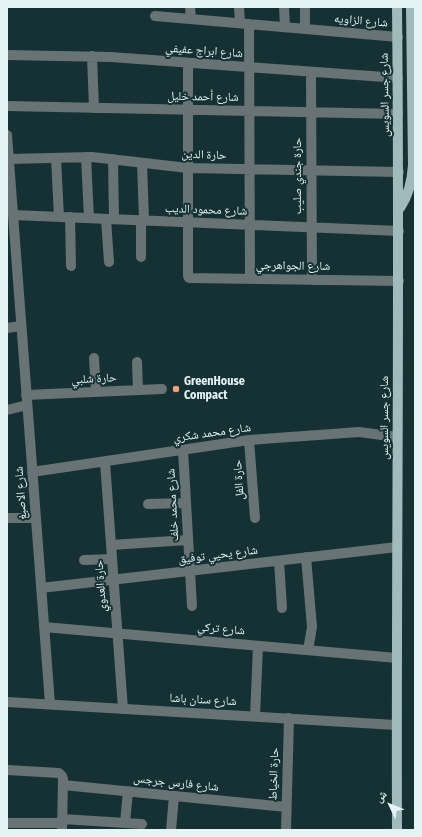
<!DOCTYPE html>
<meta charset="utf-8">
<style>
body{margin:0}
#map{position:relative;width:422px;height:837px;overflow:hidden;background:#163133;font-family:"Fira Sans Condensed","Noto Naskh Arabic",sans-serif}
canvas{display:block}
.frame{position:absolute;inset:0;border:8px solid #e4f3f5;pointer-events:none}
.north{position:absolute;left:370px;top:785px;width:40px;height:40px;-webkit-text-stroke:3px #163133;paint-order:stroke;rotate:313deg;font-size:11px;font-weight:700;line-height:16px;text-align:center;color:#e4f3f5}
.north::after{content:'';display:block;margin:auto;width:14px;height:18px;background:#e4f3f5;clip-path:polygon(50% 0,100% 100%,50% 72%,0 100%)}
</style>
<div id="map">
<canvas width="422" height="837"></canvas>
<div class="frame"></div>
<div class="north">ش</div>
</div>
<script>
const g = document.querySelector('canvas').getContext('2d');
g.lineJoin = 'round';
function stroke(path, color, width, dash) { g.strokeStyle = color; g.lineWidth = width; g.lineCap = dash ? 'butt' : 'round'; g.setLineDash(dash || []); g.stroke(path); }
function label(font, color, halo, rows, align = 'center') {
  g.font = font + ' "Fira Sans Condensed","Noto Naskh Arabic",sans-serif'; g.lineWidth = 4; g.setLineDash([]); g.textBaseline = 'middle'; g.strokeStyle = halo; g.fillStyle = color; for (const [text, x, y, turn = 0] of rows) {
    g.save(); g.translate(x, y); g.rotate((+turn || 0) * Math.PI / 180); g.textAlign = isNaN(turn) ? turn : align; if (halo) g.strokeText(text, 0, 0); g.fillText(text, 0, 0); g.restore();
  }
}
stroke(new Path2D(`
 M190,7l1,12
 M239,7l1,16
 M284,7l1,20
 M155,16l243,21
 M249,24l1,255
 M305,29v-22
 M7,55l104,2 287,21
 M92,56l2,52
 M188,63v213l1,2 210,3
 M311,72l1,208
 M7,106l391,8
 M7,135l43,569
 M86,157l3,61
 M56,158l3,59
 M9,159l83,-2 96,11 211,4
 M113,159l1,60
 M142,163l2,57
 M13,215l386,16
 M70,217l1,49
 M106,219l3,43
 M141,220v37
 M7,328l14,-2
 M94,358l2,34
 M137,362l1,28
 M26,395l136,-6
 M7,410l20,-5
 M249,440l6,78
 M183,450l9,156
 M105,462l18,247
 M32,472l217,-32 110,-8 38,5
 M148,504l38,-1
 M7,518h29
 M111,545l77,-5
 M306,557l6,70 -4,23
 M84,560l28,-1
 M279,561l3,47
 M41,588l356,-41
 M44,627l353,31
 M255,716l3,-70
 M7,770l52,3 3,3 1,3 -1,51
 M63,785l223,22
 M62,819l80,5
 M7,823h55
 M125,823l3,-32
 M171,830l3,-34
 M286,830l3,-112`), '#677374', 10);
stroke(new Path2D(`
 M7,702l389,23`), '#677374', 10);
stroke(new Path2D(`
 M400,208c9,-13 12,-27 13,-43l-2,-158
 M397,830c-1,-274 3,-549 0,-823`), '#a1bbbd', 10);
for (const [x, y, r, color] of [
 [176,389,4,"#f0a27a"]
]) { const dot = new Path2D(); dot.arc(x, y, r, 0, 2 * Math.PI); g.fillStyle = color; g.fill(dot); stroke(dot, '#163133', 1.5); }
label('12px', '#e4f3f5', '#163133', [
 ["شارع الزاويه",361,21,5],
 ["شارع ابراج عفيفي",204,51,4],
 ["شارع جسر السويس",385,95,-91],
 ["شارع أحمد خليل",203,97,1],
 ["حارة الدين",204,155,2],
 ["حارة جندي صليب",298,176,-90],
 ["شارع محمود الديب",206,210,2],
 ["شارع الجواهرجي",293,266,1],
 ["حارة شلبي",94,379,-3],
 ["شارع جسر السويس",385,418,-90],
 ["شارع محمد شكري",212,433,-8],
 ["حارة الفل",239,480,-94],
 ["شارع الاصبغ",21,493,-94],
 ["شارع محمد خلف",173,505,-93],
 ["شارع يحيي توفيق",218,555,-7],
 ["حارة العدوي",101,586,-94],
 ["شارع تركي",221,629,5],
 ["شارع سنان باشا",203,700,3],
 ["حارة الخياط",274,774,-88],
 ["شارع فارس جرجس",176,783,6]
]);
label('bold 12px', '#e4f3f5', '#163133', [
 ["GreenHouse",184,382],
 ["Compact",184,396]
], 'left');
</script>
